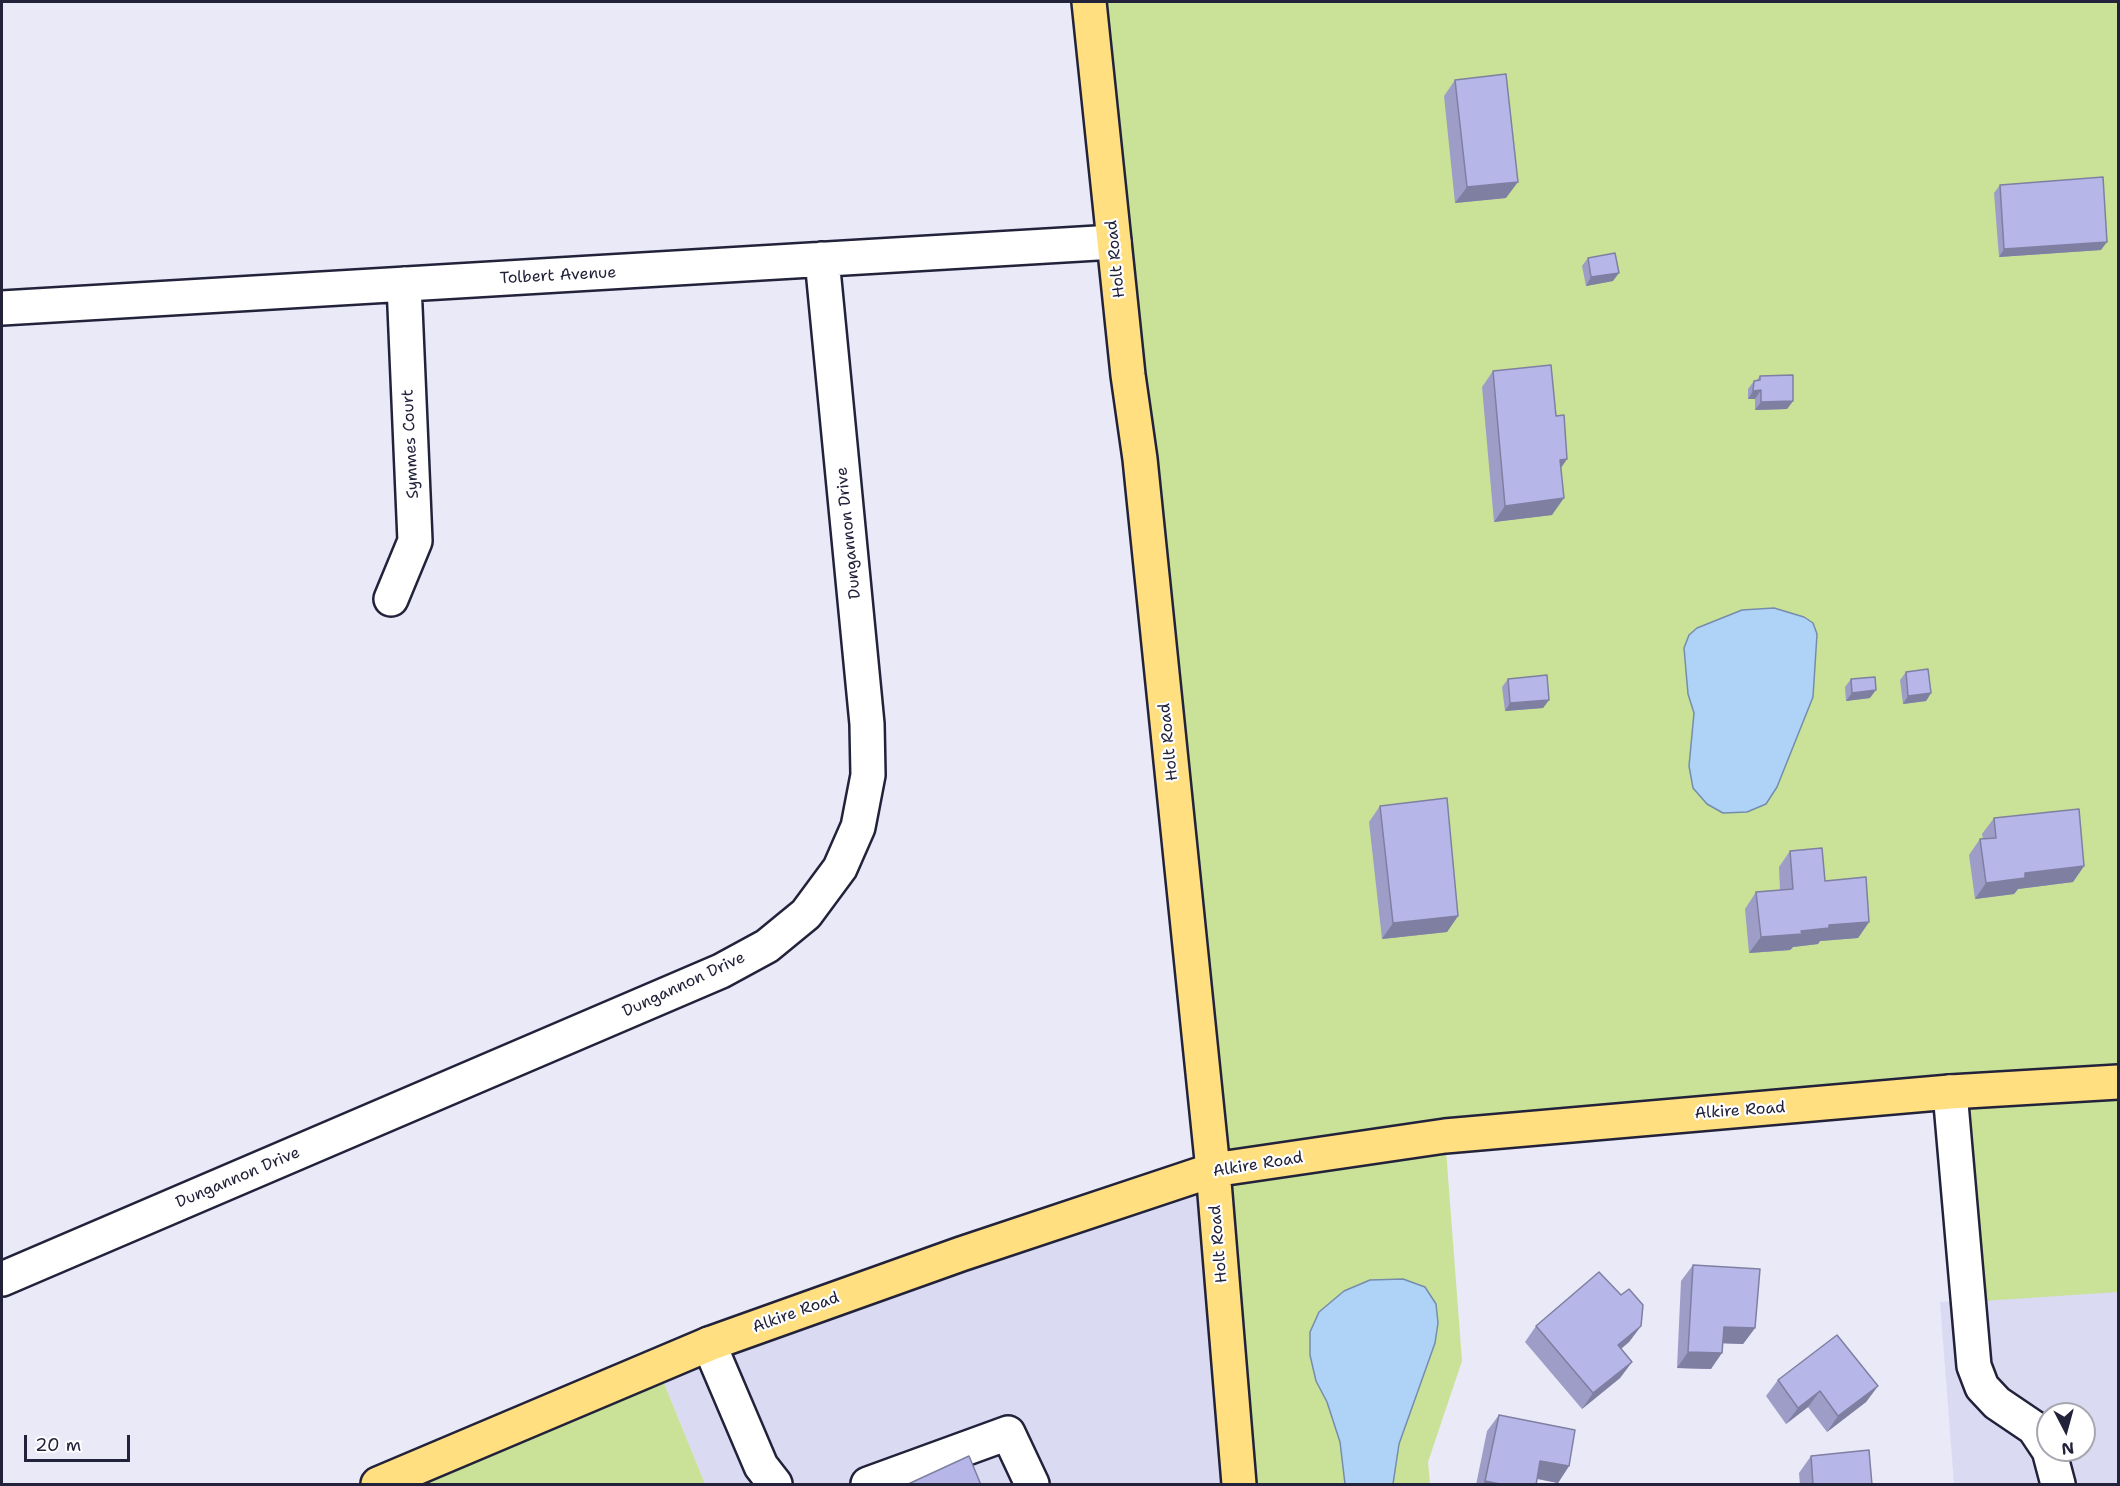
<!DOCTYPE html>
<style>
body{margin:0}
#map{position:relative;width:2120px;height:1486px;overflow:hidden;background:#e9e9f8;font-family:"Shantell Sans",sans-serif}
canvas{display:block}
.frame{position:absolute;inset:0;border:3px solid #22223b;pointer-events:none}
.north{position:absolute;left:2036px;top:1402px;width:60px;height:60px;box-sizing:border-box;background:#fff;border:2px solid #a7a7b1;border-radius:50%;rotate:174deg;font-size:16px;font-weight:700;line-height:24px;text-align:center;color:#22223b}
.north::after{content:'';display:block;margin:auto;width:21px;height:27px;background:#22223b;clip-path:polygon(50% 0,100% 100%,50% 72%,0 100%)}
.scale{position:absolute;left:24px;top:1435px;width:106px;height:27px;box-sizing:border-box;border:3px solid #22223b;border-top:0;padding-left:8px;font-size:18px;line-height:21px;white-space:nowrap;color:#22223b;-webkit-text-stroke:4px #fff;paint-order:stroke}
</style>
<div id="map">
<canvas width="2120" height="1486"></canvas>
<div class="frame"></div>
<div class="north">N</div>
<div class="scale">20 m</div>
</div>
<script>
const g = document.querySelector('canvas').getContext('2d');
g.lineJoin = 'round';
function paint(path, color) { g.fillStyle = color; g.fill(path, 'evenodd'); }
function stroke(path, color, width, dash) { g.strokeStyle = color; g.lineWidth = width; g.lineCap = dash ? 'butt' : 'round'; g.setLineDash(dash || []); g.stroke(path); }
function label(font, color, halo, rows, align = 'center') {
  g.font = font + ' "Shantell Sans",sans-serif'; g.lineWidth = 4.5; g.setLineDash([]); g.textBaseline = 'middle'; g.strokeStyle = halo; g.fillStyle = color; for (const [text, x, y, turn = 0] of rows) {
    g.save(); g.translate(x, y); g.rotate((+turn || 0) * Math.PI / 180); g.textAlign = isNaN(turn) ? turn : align; if (halo) g.strokeText(text, 0, 0); g.fillText(text, 0, 0); g.restore();
  }
}
paint(new Path2D(`
 M1213,1170l26,314h-534l-48,-118z
 M2118,1291v193h-164l-14,-182zM2048,1414h36v36h-36z`), '#dadaf3');
paint(new Path2D(`
 M1101,2h1017v1290l-150,10 -18,-209 -505,44 17,224 -34,101 2,22h-191z
 M657,1366l48,118h-327z`), '#cae297');
const water = new Path2D(`
 M1774,608l30,9 9,6 4,11 -4,63 -36,90 -11,17 -19,8 -24,1 -16,-9 -14,-16 -4,-22 5,-53 -6,-19 -4,-46 5,-13 8,-7 45,-18z
 M1403,1279l22,8 11,17 2,19 -3,20 -36,101 -6,40h-48l-5,-42 -13,-40 -11,-21 -6,-26v-23l9,-20 25,-21 26,-11z`);
paint(water, '#aed3f7');
stroke(water, '#768cac', 1.5);
const minor = new Path2D(`
 M2,308l1112,-66
 M391,599l24,-58 -11,-257
 M1950,1092l24,274 8,21 15,16 37,25 14,21
 M2,1279l719,-308 46,-25 39,-32 34,-46 18,-41 10,-52 -1,-51 -45,-465
 M709,1344l52,122 14,18
 M2049,1450l9,34
 M868,1484l140,-51 24,51`);
const major = new Path2D(`
 M1089,2l39,373 12,84 73,711 26,314
 M378,1484l331,-140 252,-90 252,-84 232,-34 505,-44 168,-10`);
stroke(minor, '#22223b', 38);
stroke(major, '#22223b', 38);
stroke(minor, '#fff', 33);
stroke(major, '#ffdf80', 33);
paint(new Path2D(`
 M1455,80l51,118 -51,5 -11,-107z
 M2000,185l101,65 -102,7 -5,-64z
 M1588,258l25,23 -27,5 -4,-20z
 M1493,371l63,45 11,43 -6,9 -9,47 -58,7 -12,-135z
 M1760,376l33,25 -6,8 -32,1v-11h-7v-10l6,-8 3,-1z
 M1906,672l25,21 -5,8 -23,3 -3,-24z
 M1508,679l41,21 -6,8 -38,3 -3,-24z
 M1851,679l19,19 -24,3 -1,-14z
 M1380,806l78,110 -11,16 -65,7 -13,-117z
 M1994,818l90,48 -11,16 -55,7 -4,5 -39,5 -6,-44 11,-16h3l-1,-5z
 M1790,851l35,30 44,41 -11,16 -38,3 -2,3 -25,3 -3,3 -41,3 -4,-44 11,-17 24,-2 -1,-23z
 M1693,1265l62,63 -12,16 -20,-1 -12,26 -34,-1 4,-87z
 M1536,1326h105l-12,16 -8,7 11,13 -12,16 -38,31 -57,-67z
 M1778,1380l100,6 -12,16 -39,30 -19,-25 -22,17 -20,-28z
 M1499,1415l70,51 -11,17 -21,-4 -1,6h-60l11,-54z
 M1811,1456l61,29h-72l-1,-12z`), '#9d9dc8');
paint(new Path2D(`
 M1518,182l-12,16 -51,5 12,-16z
 M2107,242l-6,8 -102,7 5,-8z
 M1619,273l-6,8 -27,5 5,-9z
 M1761,390l-6,9h-7l5,-8z
 M1793,401l-6,8 -32,1 6,-8z
 M1567,459l-11,16 4,-15z
 M1564,498l-12,17 -58,7 11,-16z
 M1876,690l-6,8 -24,3 6,-8z
 M1931,693l-5,8 -23,3 5,-8z
 M1549,700l-6,8 -38,3 5,-8z
 M2084,866l-11,16 -55,7 -4,5 -39,5 11,-16 39,-10z
 M1458,916l-11,16 -65,7 11,-16z
 M1869,922l-11,16 -38,3 -2,3 -25,3 -3,3 -41,3 12,-16 40,-6 28,-6z
 M1641,1326l-12,16 -23,19 12,-16z
 M1724,1327l31,1 -12,16 -31,-1z
 M1688,1352l34,1 -11,16 -34,-1z
 M1632,1362l-12,16 -38,31 11,-16z
 M1878,1386l-12,16 -39,30 11,-16z
 M1820,1391l-12,16 -22,17 12,-16z
 M1540,1461l29,5 -11,17 -29,-6z
 M1485,1481l20,4h-23z`), '#7f7fa2');
const building = new Path2D(`
 M1506,74l12,108 -51,5 -12,-107z
 M2103,177l4,65 -103,7 -4,-64z
 M1615,253l4,20 -28,4 -3,-19z
 M1551,365l5,51 8,-1 3,44 -7,1 4,38 -59,8 -12,-135z
 M1793,375v26l-32,1v-12l-8,1 1,-10 6,-1v-4z
 M1928,669l3,24 -23,3 -2,-24z
 M1547,675l2,25 -39,3 -2,-24z
 M1875,677l1,13 -24,3 -1,-14z
 M1447,798l11,118 -65,7 -13,-117z
 M2079,809l5,57 -59,7v5l-39,5 -6,-44 16,-1 -2,-20z
 M1822,848l3,33 41,-4 3,45 -40,3v3l-28,3 1,3 -41,3 -5,-45 37,-3 -3,-38z
 M1693,1265l67,4 -5,59 -31,-1 -2,26 -34,-1z
 M1599,1272l22,23 8,-6 14,16 -2,21 -23,19 14,17 -39,31 -57,-67z
 M1837,1335l41,51 -40,30 -18,-25 -22,17 -20,-28z
 M1499,1415l76,15 -6,36 -29,-5 -4,24h-31l-20,-4z
 M1869,1450l3,35h-59l-2,-29z
 M969,1456l12,29h-75z`);
paint(building, '#b6b6e8');
stroke(building, '#7f7fa2', 1.5);
label('16px', '#22223b', '#fff', [
 ["Holt Road",1116,259,-96],
 ["Tolbert Avenue",558,276,-3],
 ["Symmes Court",411,444,-93],
 ["Dungannon Drive",849,533,-96],
 ["Holt Road",1169,742,-96],
 ["Dungannon Drive",684,985,-25],
 ["Alkire Road",1740,1111,-4],
 ["Alkire Road",1258,1165,-9],
 ["Dungannon Drive",238,1178,-23],
 ["Holt Road",1219,1244,-95],
 ["Alkire Road",796,1313,-20]
]);
</script>
